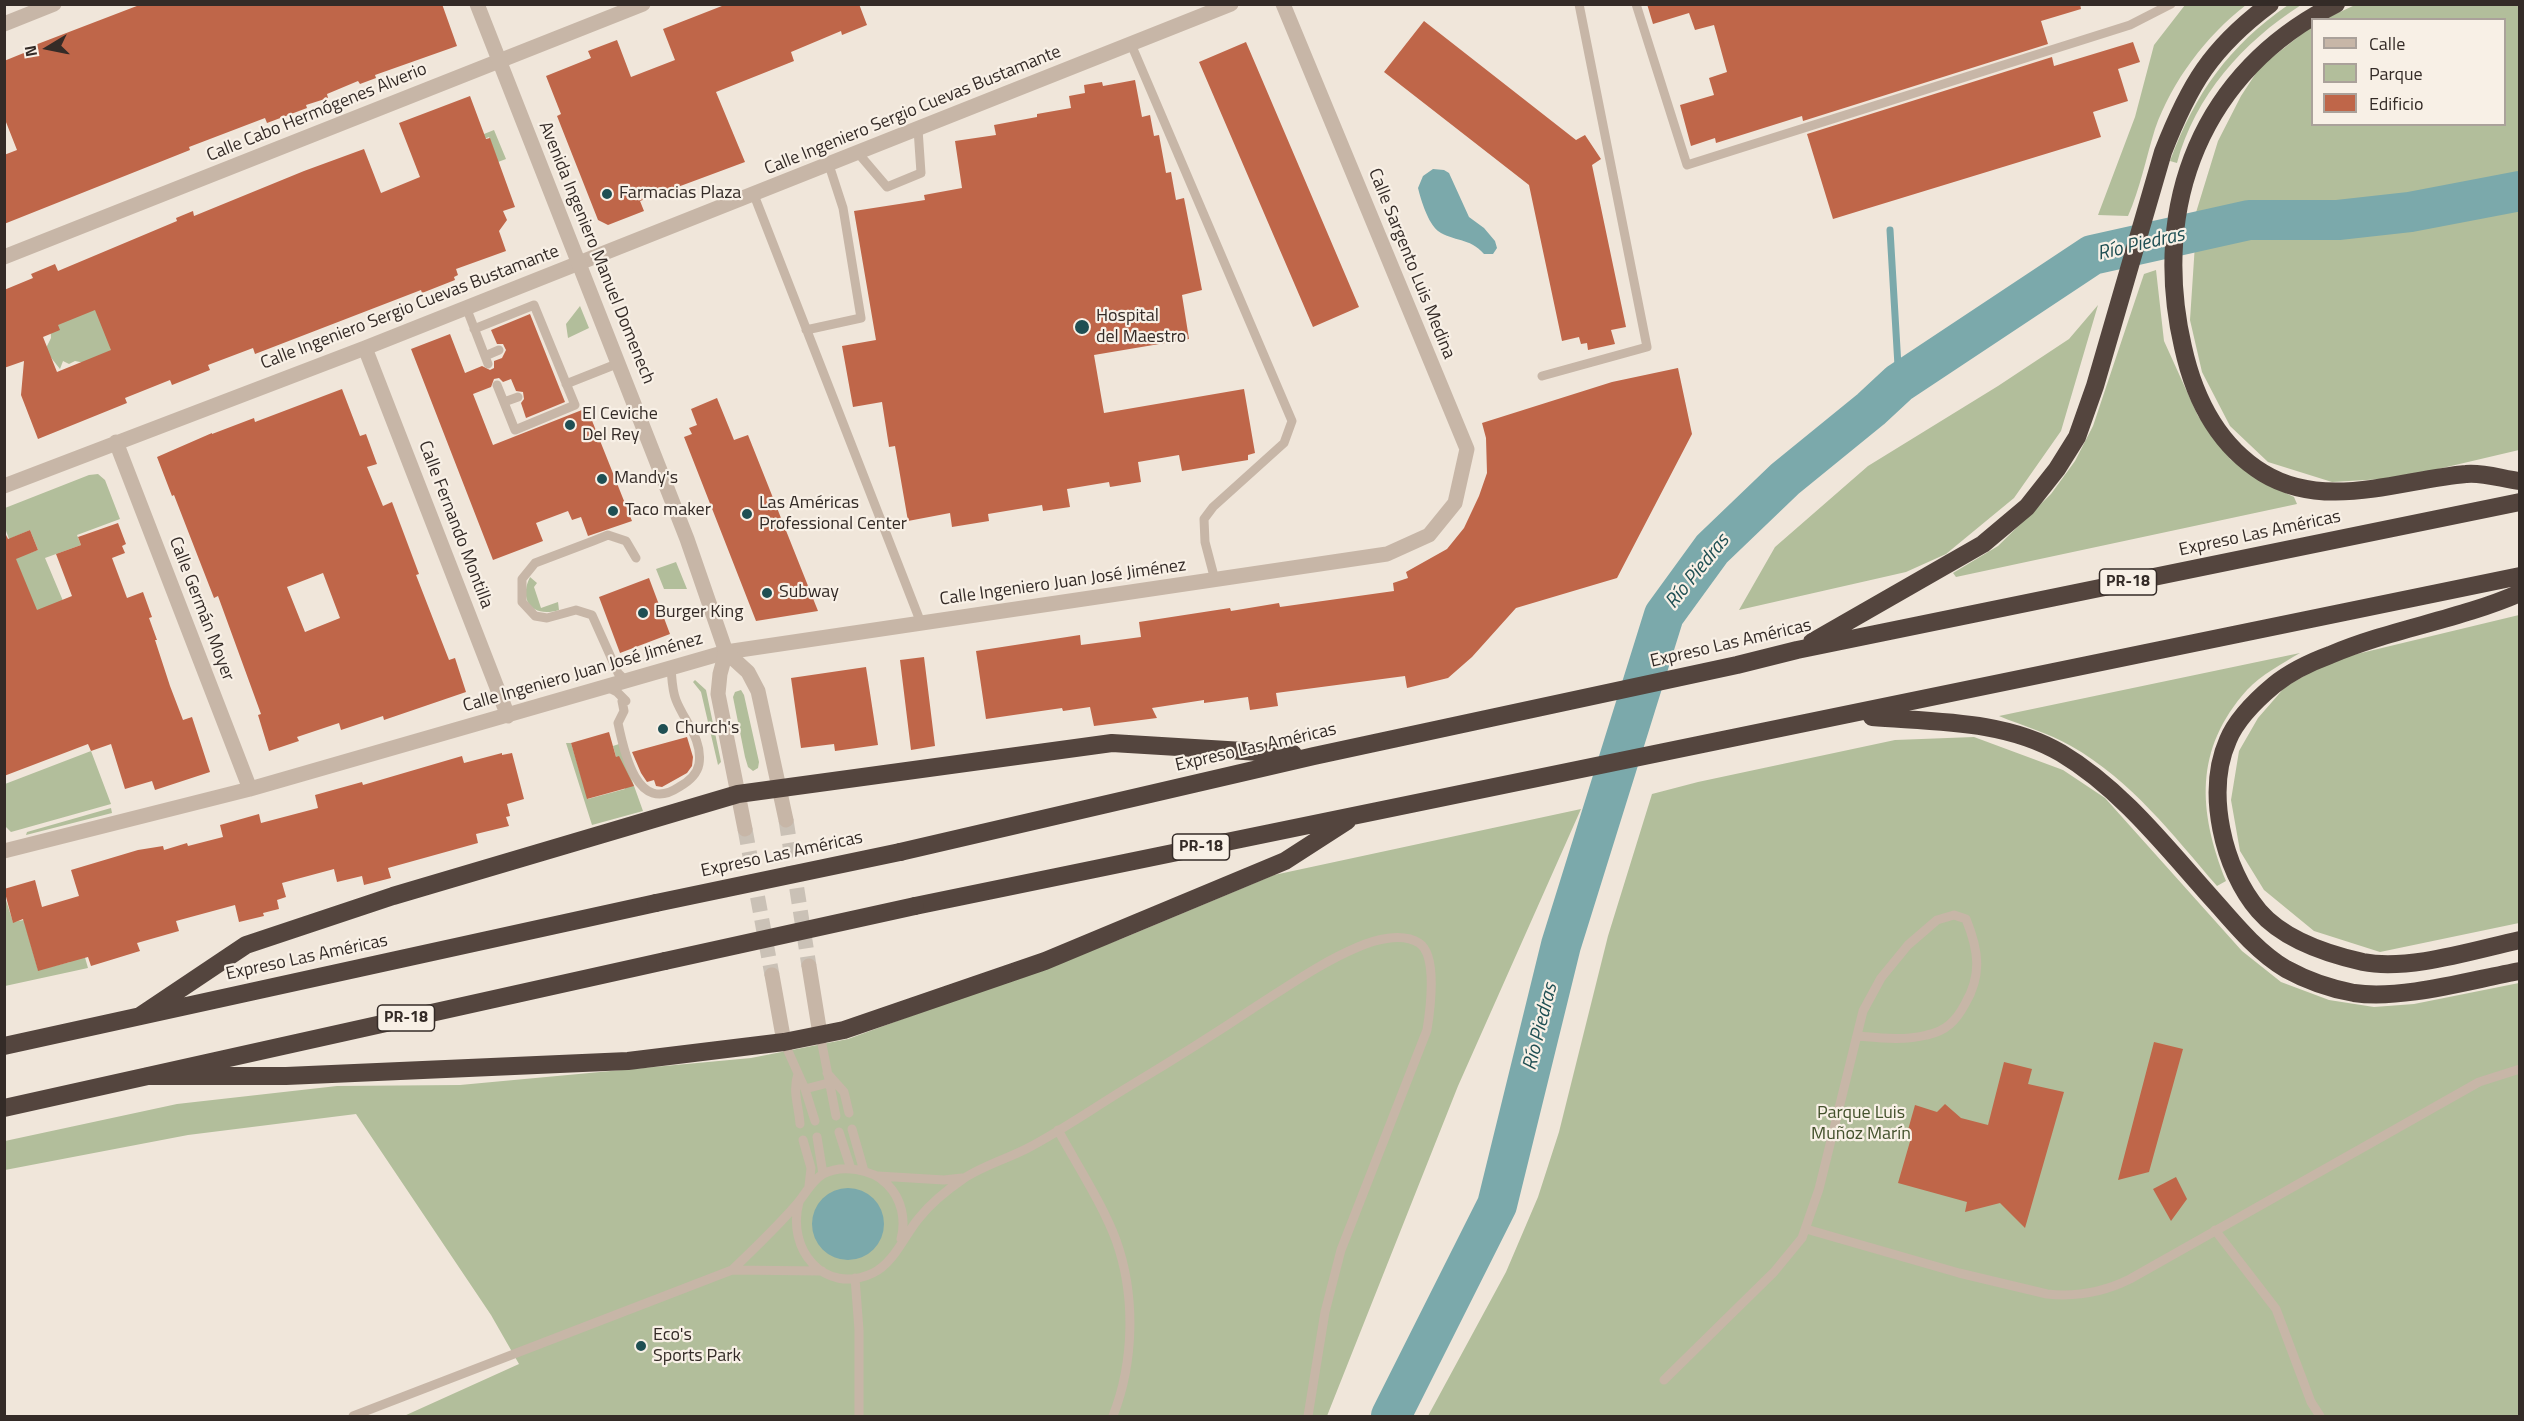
<!DOCTYPE html>
<meta charset="utf-8">
<style>
body{margin:0}
#map{position:relative;width:2524px;height:1421px;overflow:hidden;background:#f0e6da;font-family:"Titillium Web",sans-serif}
canvas{display:block}
.frame{position:absolute;inset:0;border:6px solid #342b27;pointer-events:none}
.legend{position:absolute;left:2311px;top:18px;width:195px;height:108px;box-sizing:border-box;background:#f8f0e6;border:2px solid #aaa19a;margin:0;padding:8px 10px;list-style:none;font-size:18px;color:#342b27}
.legend li{display:flex;align-items:center;gap:12px;height:30px}
.legend b{width:30px;border:2px solid #aaa19a}
.north{position:absolute;left:18px;top:18px;width:60px;height:60px;-webkit-text-stroke:4px #f8f0e6;paint-order:stroke;rotate:260deg;font-size:16px;font-weight:700;line-height:24px;text-align:center;color:#342b27}
.north::after{content:'';display:block;margin:auto;width:21px;height:27px;background:#342b27;clip-path:polygon(50% 0,100% 100%,50% 72%,0 100%)}
</style>
<div id="map">
<canvas width="2524" height="1421"></canvas>
<div class="frame"></div>
<ul class="legend">
<li><b style="height:8px;background:#c7b6a7"></b>Calle</li>
<li><b style="height:16px;background:#b2be9b"></b>Parque</li>
<li><b style="height:16px;background:#bf6649"></b>Edificio</li>
</ul>
<div class="north">N</div>
</div>
<script>
const g = document.querySelector('canvas').getContext('2d');
g.lineJoin = 'round';
function paint(path, color) { g.fillStyle = color; g.fill(path, 'evenodd'); }
function stroke(path, color, width, dash) { g.strokeStyle = color; g.lineWidth = width; g.lineCap = dash ? 'butt' : 'round'; g.setLineDash(dash || []); g.stroke(path); }
function label(font, color, halo, rows, align = 'center') {
  g.font = font + ' "Titillium Web",sans-serif'; g.lineWidth = 4.5; g.setLineDash([]); g.textBaseline = 'middle'; g.strokeStyle = halo; g.fillStyle = color; for (const [text, x, y, turn = 0] of rows) {
    g.save(); g.translate(x, y); g.rotate((+turn || 0) * Math.PI / 180); g.textAlign = isNaN(turn) ? turn : align; if (halo) g.strokeText(text, 0, 0); g.fillText(text, 0, 0); g.restore();
  }
}
paint(new Path2D(`
 M2185,5h61c-40,31 -74,76 -91,124 -9,29 -15,60 -27,87l-30,-1 37,-98 19,-72z
 M2288,5h13c-58,37 -106,91 -124,158l-7,-2c25,-68 59,-115 118,-156z
 M2355,5h164v178l-63,16 -62,10 -28,1 -25,5 -72,-2 -67,10 -8,-4 24,-78 23,-45 19,-29 52,-41v98h192v-104l-179,-1z
 M494,130l12,29 -8,3 -9,-25 -40,17 -35,8z
 M2519,196v254l-119,28 -68,4 -64,-20 -38,-36 -28,-54 -12,-52 5,-76c42,-32 119,-15 170,-21 52,-7 103,-18 154,-27z
 M2156,270l8,71 34,75 32,43 32,23 32,15 3,7 -341,73 -3,-4 45,-27 53,-52 24,-33 18,-35 51,-152z
 M87,287l27,63 -24,14 -15,-3 -6,3 -6,-3 -3,8 -15,-19 6,-12 -1,-18z
 M2098,305l-37,126 -47,67 -68,56 -40,18 -167,38 36,-63 93,-81 130,-80 71,-47z
 M580,306l9,22 -21,10 -2,-14z
 M98,474l7,6 15,39 -43,16 4,10 -36,13 21,50 -19,29 -32,-79 23,-8 -8,-20 -21,9 -4,-11v-20l84,-33z
 M676,562l11,27h-23l-8,-20z
 M530,577l7,6 -3,4 7,21 17,-6 1,8c-26,8 -41,-9 -29,-33z
 M2519,615v308l-139,29 -66,-21 -50,-41 -24,-39 -9,-51 8,-49 19,-33 27,-31 47,-27z
 M2300,653c-17,10 -39,22 -53,37 -53,59 -49,121 -21,191l-9,5c-44,-51 -86,-106 -146,-140 -22,-13 -48,-20 -72,-30z
 M695,680l11,10 14,67 1,5 -3,3 -17,-73 -8,-10z
 M741,690l3,5 15,67 -1,6 -5,3 -5,-4 -3,-10 -12,-60 2,-5z
 M1974,737l89,33 42,28 137,153 39,31 48,18 45,7 40,-3 105,-21v433h-1091l78,-144 32,-75 21,-65 49,-196 44,-142 46,-12 197,-42z
 M566,743h5l17,56 37,-10 -12,-43 6,-2 24,67 -51,14z
 M91,751l20,53 -100,28 -6,-6v-42z
 M111,808l1,5 -86,22 1,-3z
 M1581,809l-123,277 -131,330h-923l115,-52 -28,-49 -135,-201 -168,21 -183,35v-29l172,-37 160,-18 123,-1 291,-27 97,-19 273,-100 153,-64z
 M4,894l9,28 11,-2 14,50 32,-8 2,-50 16,56 -83,18z`), '#b2be9b');
paint(new Path2D(`
 M1433,169l11,1 5,3 20,44 15,11 11,13 2,7 -4,6h-9c-15,-17 -30,-12 -46,-23 -10,-8 -17,-31 -20,-43l5,-12z
 M812 1224a36 36 0 1 1 72 0a36 36 0 1 1-72 0Z`), '#7ba9ab');
stroke(new Path2D(`
 M1890,230l9,153`), '#7ba9ab', 7);
stroke(new Path2D(`
 M1391,1416l106,-211 64,-260 103,-330 48,-66 73,-70 86,-70 28,-26 193,-128 157,-35h89l72,-8 110,-21`), '#7ba9ab', 40);
paint(new Path2D(`
 M142,4h300l15,42 -82,29 1,3 -16,6 -2,-3 -31,13 1,4 -22,7 1,3 -40,15 -2,-5 -76,29 1,3 -186,74v-69l13,-5 -13,-33v-56l32,-13 -1,-3z
 M727,4h132l8,21 -25,10 -1,-4 -50,21 3,9 -78,31 29,70 -105,39 4,10 -36,14 -10,-5 -41,-104 4,-2 -15,-38 45,-18 -3,-7 29,-11 14,37 44,-17 -12,-31z
 M1647,4h433l1,5 -40,12 7,23 -245,77 -1,-5 -86,27 -1,-5 -24,8 -11,-41 34,-10 -5,-17 18,-6 -13,-47 -19,5 -6,-17 -36,11z
 M1424,21l152,119 9,-5 16,24 -9,6 34,162 -15,3 4,14 -27,6 -1,-7 -6,1 -2,-7 -17,4 -33,-156 -145,-113z
 M1246,42l113,265 -46,20 -114,-265z
 M2133,42l7,20 -22,7 10,32 -35,11 8,25 -268,82 -26,-85 245,-77 2,9z
 M1135,80l7,37 8,-2 4,21 5,-1 7,38 5,-1 5,28 8,-2 18,92 -20,5 7,44 -95,16 10,58 140,-24 11,64 -7,2v5l-66,11 -3,-16 -41,7 3,20 -31,5 -1,-5 -42,7 3,18 -27,4 -1,-6 -54,9 1,7 -37,6 -2,-14 -42,8 -13,-75 -6,1 -7,-45 -29,5 -11,-61 34,-6 -22,-129 71,-11 -1,-5 38,-7 -7,-47 41,-6 -2,-10 43,-8v-3l34,-6 -2,-12 16,-3 -1,-8 18,-3 1,4z
 M470,96l16,43 4,-1 25,69 -12,4 4,9 -8,11 7,20 -50,18 2,6 -4,2 1,3 -33,13 -1,-3 -166,64 -2,-6 -45,17 2,5 -38,15 -2,-5 -45,18 2,5 -89,36 -17,-44 3,-34 -20,7v-78l29,-12 -2,-4 24,-10 3,7 119,-50 -1,-3 17,-7 1,5 110,-45 60,-22 17,44 39,-16 -21,-54zM95,310l16,40 -54,22 -14,-35 17,-7 -2,-5z
 M530,314l35,88 -39,16 -5,-15 3,-4 -1,-7 -7,-1 -5,-12 -8,3 -4,-4 -5,1 -3,8 -18,7 20,51 94,-37 45,113 -44,15 -7,-19 -9,3 -4,-9 -32,12 7,18 -50,19 -82,-211 39,-15 15,39 17,-7 8,4 4,-2v-7l8,-3 4,-8 -3,-6h-6l-6,-14z
 M1678,368l14,66 -75,144 -101,30 -44,49 -24,21 -41,10 -2,-12 -129,17 2,13 -28,4 -2,-13 -44,6v-3l-52,8 5,10 -63,8 -4,-19 -27,4 -1,-3 -76,11 -10,-68 104,-16 1,10 60,-8 -2,-15 91,-14 1,3 48,-8 1,4 114,-16 -1,-8 15,-5 -2,-6 41,-23 17,-21 15,-32 8,-23 -1,-35 -4,-15 130,-41z
 M342,389l18,47 6,-2 11,30 -10,3 16,39 9,-4 27,72 -3,1 33,85 6,-2 11,34 -82,28 -1,-4 -42,14 -2,-7 -42,14 2,4 -30,10 -11,-36 3,-1 -43,-118 -4,2 -40,-103 -2,1 -15,-39 55,-24v1l42,-16 1,4zM323,573l17,45 -35,14 -18,-45z
 M717,398l17,42 14,-5 70,176 -62,10 -72,-184 8,-3 -3,-6 8,-3 -6,-16z
 M118,523l8,21 -4,2 3,7 -13,5 15,40 16,-6 9,25 -3,1 8,22h-2l15,46 13,34 9,-3 18,55 -55,18 -3,-9 -27,8 -14,-45 -20,7 -3,-7 -84,32v-245l4,8 22,-9 8,20 -22,9 21,51 35,-14 -16,-42 25,-9 -3,-8z
 M649,578l21,56 -50,19 -21,-56z
 M924,657l11,89 -24,4 -11,-90z
 M866,667l12,78 -43,6 -1,-7 -33,4 -10,-70z
 M609,732l7,25 3,-1 15,30 -47,13 -16,-56z
 M687,737l6,20 -1,9 -5,7 -25,14 -6,-1 -2,-6 -7,2 -6,-9 -9,-21z
 M502,753v2l10,-2 12,46 -17,5 3,12 -4,1 3,9 -33,8 2,9 -90,25 3,10 -27,7 -2,-9 -25,6 -3,-13 -52,14 4,14 -9,3 2,9 -16,4 1,3 -25,6 -4,-17 -59,16 3,10 -42,12 3,8 -49,15 -3,-9 -50,14 -15,-52 -10,4 -9,-34 31,-9 7,27 37,-11 -8,-26 67,-20 25,-4 1,4 23,-7 1,3 35,-9 -3,-12 39,-11 2,9 57,-15 -3,-13 47,-13 1,3 99,-29 2,7z
 M2154,1042l29,7 -34,123 -31,8z
 M2004,1062l28,7 -4,15 36,8 -39,136 -25,-25 -35,9 2,-10 -69,-19 13,-45 -5,-1 9,-32 22,7 8,-8 16,14 27,7z
 M2176,1177l11,22 -16,22 -18,-32z`), '#bf6649');
stroke(new Path2D(`
 M786,820l23,146
 M745,829l27,146`), '#cac1b6', 15, [15, 8]);
stroke(new Path2D(`
 M1636,4l51,161 443,-140 41,-21
 M1131,44l161,377 -8,22 -71,64 -9,12 1,23 10,38
 M858,153l29,34 34,-14 -3,-44
 M754,195l167,428
 M466,307l22,57
 M474,329l60,-24 41,100 -60,25 -18,-45
 M806,330l55,-12 -18,-110 -14,-43
 M485,356l14,-6
 M1542,376l105,-29 -68,-343
 M566,384l53,-21
 M504,402l14,-5
 M630,680l-7,-2 -5,-5 -26,-58 -16,-5 -29,8 -12,-2 -13,-14v-23l13,-16 58,-22 15,-6 18,6 10,17
 M607,687l10,5 9,9h-4l2,10 -6,12c6,29 19,92 61,64 9,-5 18,-12 20,-23 4,-25 -15,-43 -23,-64 -4,-10 -4,-21 -5,-32
 M820,1034l16,82
 M784,1042l21,47 10,32
 M827,1073l17,19 5,21
 M798,1074c-6,17 1,33 2,50
 M805,1089l23,-6
 M852,1129l12,42
 M1058,1130c19,35 44,73 58,110 20,56 18,122 -3,176
 M839,1132l12,37
 M817,1137l6,37
 M803,1140l8,28 -2,18
 M878,1176l66,4 18,-2
 M799,1202c-13,47 25,94 74,71 21,-10 31,-37 46,-55 12,-15 28,-28 44,-39 19,-13 44,-20 65,-31 36,-19 70,-43 105,-64 40,-24 80,-49 119,-75 35,-22 68,-46 106,-62 16,-7 44,-15 61,-4 19,12 11,68 8,87l-86,220 -16,62 -17,104
 M1806,1229l153,44 88,21c28,3 57,-2 83,-15l349,-197 41,-13
 M2215,1230l61,79 35,93 9,14
 M732,1270l90,1
 M855,1278l4,52v86
 M1664,1380l110,-108 28,-34 17,-49 44,-178 18,-33 27,-33 29,-25 17,-5 12,4c13,32 16,56 -1,85 -9,17 -19,27 -38,31 -23,6 -47,3 -70,1
 M353,1416l379,-146c22,-21 44,-42 64,-65 9,-10 15,-24 27,-31 19,-10 49,-5 64,10 15,15 19,36 14,55`), '#c7b6a7', 9);
stroke(new Path2D(`
 M4,24l50,-20
 M4,257l639,-253
 M365,348l143,368
 M116,442l134,347
 M4,486l361,-138 866,-344
 M4,851l246,-62 476,-137 661,-98 42,-19 26,-32 12,-54 -184,-445`), '#c7b6a7', 15);
stroke(new Path2D(`
 M477,4l210,535 39,113 22,20 10,19 28,129
 M726,652l-6,22 -2,20 27,135
 M809,966l11,68
 M772,975l12,67`), '#c7b6a7', 15);
stroke(new Path2D(`
 M2336,4c-134,67 -186,200 -153,343 11,50 33,97 80,126 62,38 136,7 203,1 16,-2 37,5 54,7
 M2520,593c-62,27 -129,36 -190,62 -19,7 -40,17 -56,30 -18,15 -37,33 -46,55 -23,52 -5,129 31,171 25,29 68,43 104,51 46,9 111,-12 157,-22
 M1812,642l171,-98 44,-37 30,-38 20,-32 18,-51 68,-234c26,-67 48,-104 107,-148
 M1872,717c63,5 133,3 189,36 62,37 108,98 156,151 20,23 42,49 69,65 20,11 46,20 68,24 49,7 116,-13 166,-22
 M900,852l414,-96 423,-91 60,-15 723,-148
 M915,906l1605,-330
 M140,1016l106,-71 147,-49 345,-102 374,-51 181,11
 M4,1046l652,-143
 M147,1076h139l342,-15 156,-19 60,-12 201,-69 240,-100 62,-40
 M4,1108l661,-147`), '#54453e', 18);
stroke(new Path2D(`
 M656,903l244,-51
 M665,961l250,-55`), '#54453e', 18);
for (const [x, y, r, color] of [
 [607,194,6,"#1f4f53"],
 [1082,327,8,"#1f4f53"],
 [570,425,6,"#1f4f53"],
 [602,479,6,"#1f4f53"],
 [613,511,6,"#1f4f53"],
 [747,514,6,"#1f4f53"],
 [767,593,6,"#1f4f53"],
 [643,613,6,"#1f4f53"],
 [663,729,6,"#1f4f53"],
 [641,1346,6,"#1f4f53"]
]) { const dot = new Path2D(); dot.arc(x, y, r, 0, 2 * Math.PI); g.fillStyle = color; g.fill(dot); stroke(dot, '#f8f0e6', 2); }
for (const [x, y, w] of [
 [2128,582,57],
 [1201,847,57],
 [406,1018,57]
]) { const box = new Path2D(); box.roundRect(x - w / 2, y - 13, w, 26, 4.5); g.fillStyle = '#f8f0e6'; g.fill(box); stroke(box, '#342b27', 1.5); }
label('bold 16px', '#342b27', null, [
 ["PR-18",2128,582],
 ["PR-18",1201,847],
 ["PR-18",406,1018]
]);
label('18px', '#342b27', '#f8f0e6', [
 ["Calle Ingeniero Sergio Cuevas Bustamante",913,111,-22],
 ["Calle Cabo Hermógenes Alverio",317,113,-22],
 ["Avenida Ingeniero Manuel Domenech",596,253,68],
 ["Calle Sargento Luis Medina",1411,264,68],
 ["Calle Ingeniero Sergio Cuevas Bustamante",410,308,-21],
 ["Calle Fernando Montilla",455,525,69],
 ["Expreso Las Américas",2260,534,-12],
 ["Calle Ingeniero Juan José Jiménez",1063,583,-8],
 ["Calle Germán Moyer",201,609,69],
 ["Expreso Las Américas",1731,644,-13],
 ["Calle Ingeniero Juan José Jiménez",583,673,-16],
 ["Expreso Las Américas",1256,748,-13],
 ["Expreso Las Américas",782,855,-12],
 ["Expreso Las Américas",307,958,-12]
]);
label('18px', '#342b27', '#f8f0e6', [
 ["Farmacias Plaza",619,194],
 ["Hospital",1096,317],
 ["del Maestro",1096,338],
 ["El Ceviche",582,415],
 ["Del Rey",582,436],
 ["Mandy's",614,479],
 ["Las Américas",759,504],
 ["Professional Center",759,525],
 ["Taco maker",625,511],
 ["Subway",779,593],
 ["Burger King",655,613],
 ["Church's",675,729],
 ["Eco's",653,1336],
 ["Sports Park",653,1357]
], 'left');
label('18px', '#43512c', '#f8f0e6', [
 ["Parque Luis",1861,1114],
 ["Muñoz Marín",1861,1135]
]);
label('italic 20px', '#1f4f53', '#f8f0e6', [
 ["Río Piedras",2141,245,-13],
 ["Río Piedras",1698,572,-51],
 ["Río Piedras",1541,1027,-76]
]);
</script>
